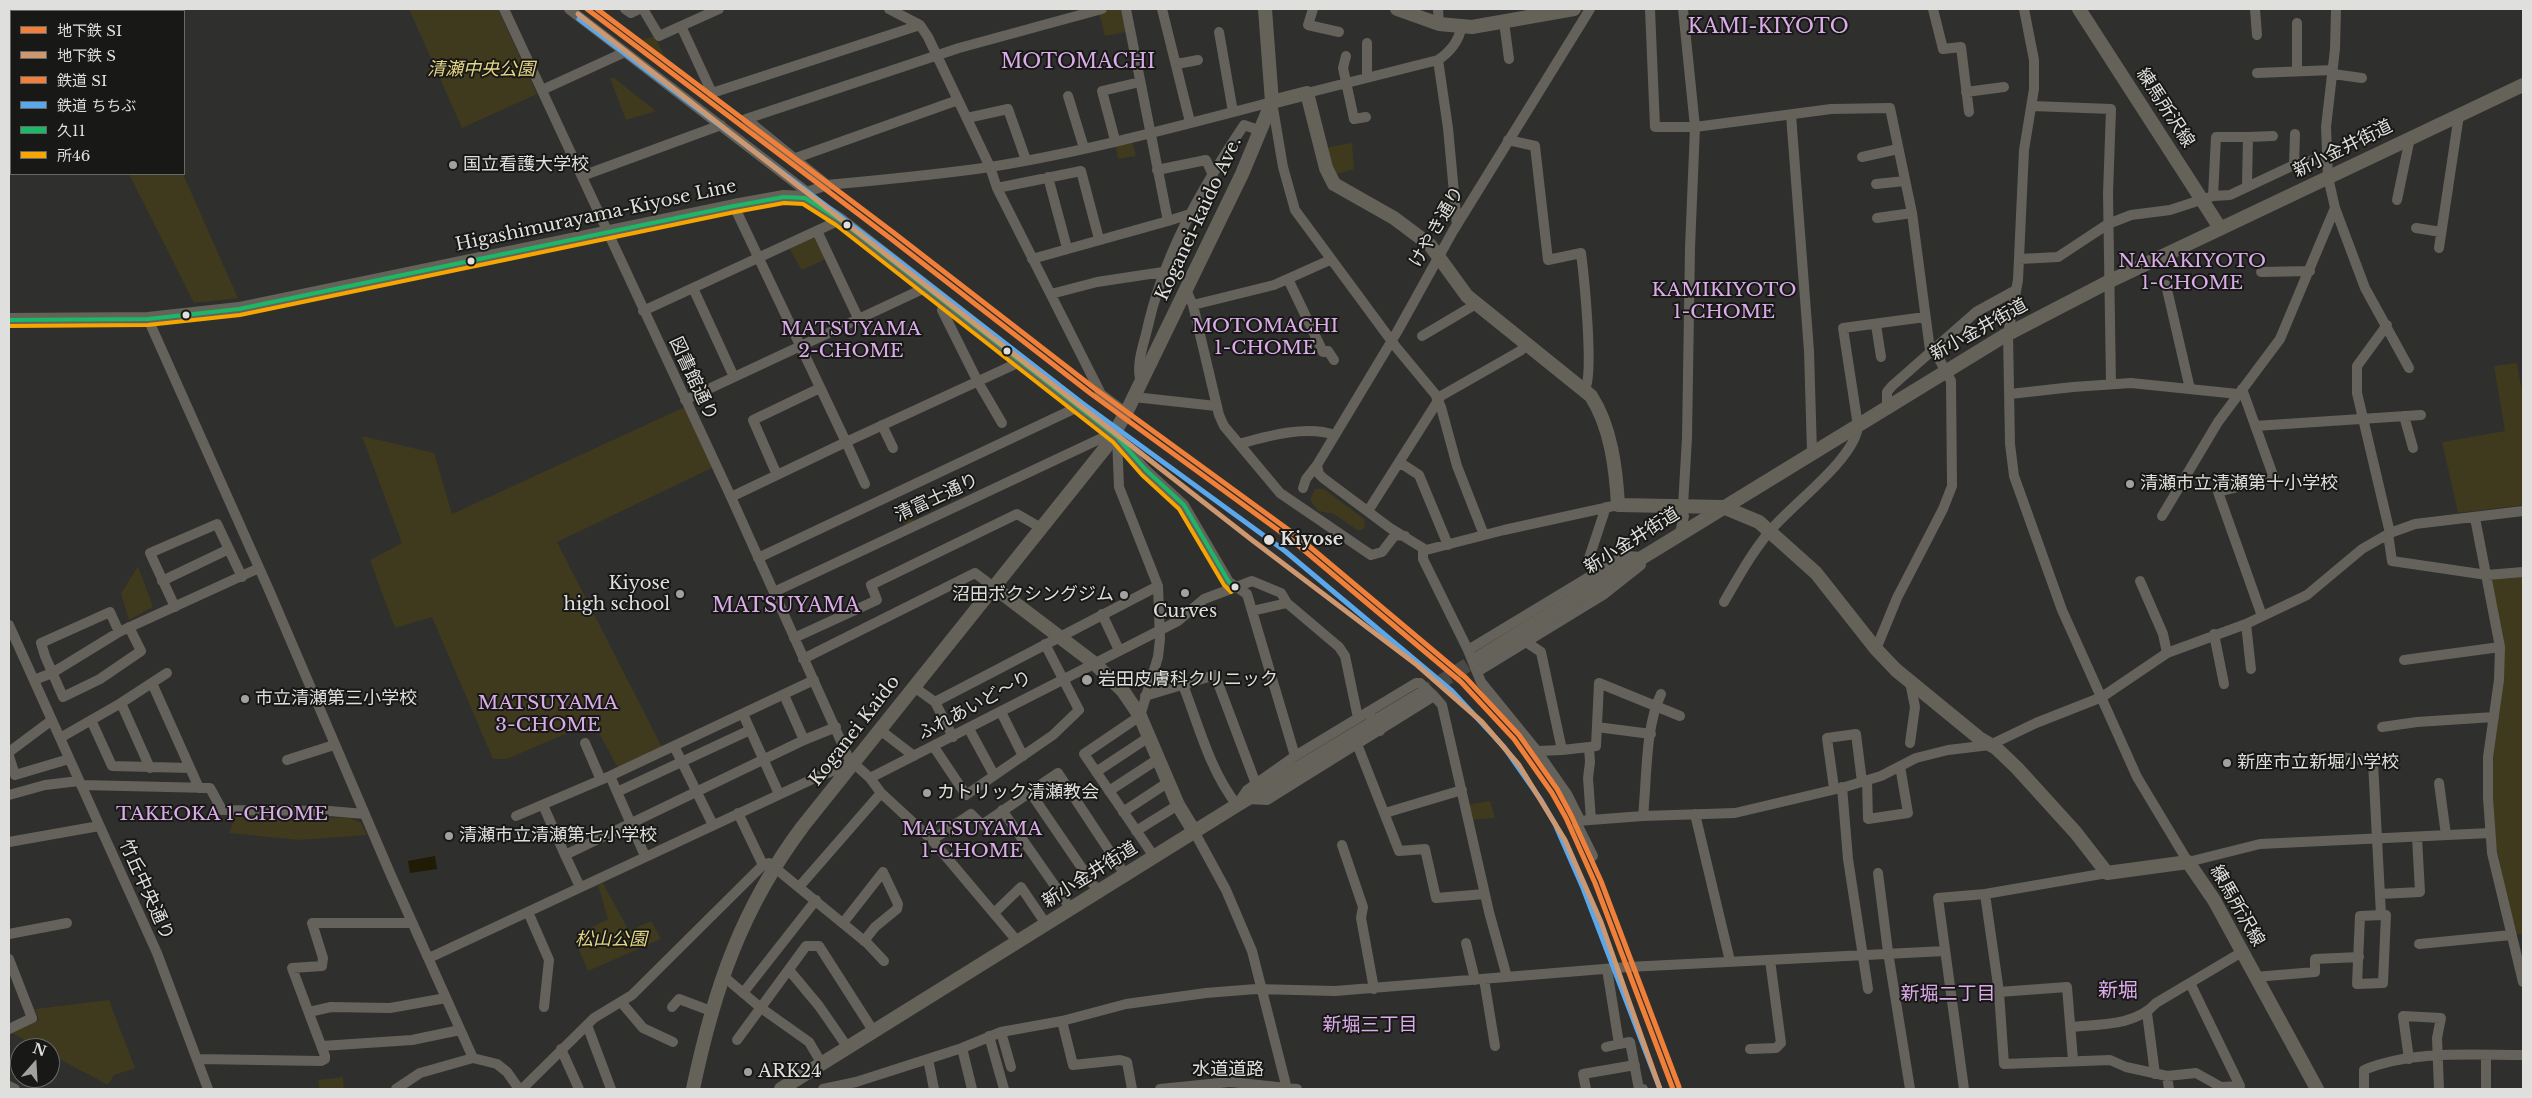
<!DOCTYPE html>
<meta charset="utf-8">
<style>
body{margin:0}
#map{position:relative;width:2532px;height:1098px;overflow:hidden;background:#2f2f2d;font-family:"Libre Baskerville","Noto Sans JP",serif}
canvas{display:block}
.frame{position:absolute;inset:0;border:10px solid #dfdfdd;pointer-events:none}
.legend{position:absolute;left:10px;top:10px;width:175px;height:165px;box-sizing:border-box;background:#181816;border:1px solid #686866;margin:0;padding:6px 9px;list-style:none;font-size:15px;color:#dfdfdd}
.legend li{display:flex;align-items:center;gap:10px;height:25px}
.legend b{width:25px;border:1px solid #686866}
.north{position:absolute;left:10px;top:1038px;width:50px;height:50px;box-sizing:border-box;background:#181816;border:1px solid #686866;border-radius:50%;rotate:19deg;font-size:14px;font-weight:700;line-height:20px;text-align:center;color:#dfdfdd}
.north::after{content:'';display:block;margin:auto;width:18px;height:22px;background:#a1a19f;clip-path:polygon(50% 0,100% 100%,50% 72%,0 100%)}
</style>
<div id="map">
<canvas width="2532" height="1098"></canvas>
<div class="frame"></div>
<ul class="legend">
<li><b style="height:6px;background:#f08039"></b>地下鉄 SI</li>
<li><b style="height:6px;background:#cd976f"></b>地下鉄 S</li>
<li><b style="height:6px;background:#f08039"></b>鉄道 SI</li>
<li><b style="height:6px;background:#5aa8eb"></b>鉄道 ちちぶ</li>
<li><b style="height:6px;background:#1ab867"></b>久11</li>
<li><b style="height:6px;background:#f7a600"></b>所46</li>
</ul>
<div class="north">N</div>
</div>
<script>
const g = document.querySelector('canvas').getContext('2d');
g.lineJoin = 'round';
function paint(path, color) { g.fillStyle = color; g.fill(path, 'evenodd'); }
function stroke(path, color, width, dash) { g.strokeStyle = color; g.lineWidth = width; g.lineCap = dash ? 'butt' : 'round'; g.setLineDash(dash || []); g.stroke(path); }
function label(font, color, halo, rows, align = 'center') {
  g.font = font + ' "Libre Baskerville","Noto Sans JP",serif'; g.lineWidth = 4; g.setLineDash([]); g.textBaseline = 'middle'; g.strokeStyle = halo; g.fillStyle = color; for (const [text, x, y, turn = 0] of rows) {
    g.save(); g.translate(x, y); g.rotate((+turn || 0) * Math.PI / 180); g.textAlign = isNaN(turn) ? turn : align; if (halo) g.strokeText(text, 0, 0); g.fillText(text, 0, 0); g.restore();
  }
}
paint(new Path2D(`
 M409,9h89l39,85 -75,34z
 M1109,10h12l5,22 -21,4 -6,-23z
 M654,36l18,33 -35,-27z
 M610,78h4l42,33 -30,9z
 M1131,137l5,19 -18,3 -3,-19z
 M1352,143l2,26 -23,7 -8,-28z
 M129,174h54l55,124 -44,5z
 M817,231l13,26 -28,13 -15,-25z
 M2517,363l6,35v107l-65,8 -16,-71 63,-11 -11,-65z
 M687,406l29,60 -159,76 107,209 -44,21 -27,-50 -86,37h-14l-61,-142 -37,11 -25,-68 32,-17 -40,-107 72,17 18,61z
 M1315,489h9l40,30 1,8 -3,3h-5l-23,-16 -16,-3 -8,-11z
 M907,508l9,17 -9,4 -8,-17z
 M138,566l15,41 -24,13 -8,-26z
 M2523,575v359h-9l-21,-104 -2,-72 11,-83 -12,-97z
 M1490,801l5,17 -26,2 -3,-15z
 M236,815l114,3 11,5 6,12 -68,5 -70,-7z
 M603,883l26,48 22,-10 10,18 -73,32 -12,-28 6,-11 26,-13 -10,-34z
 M109,1000l26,68 -21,7 -6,10 -58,-31v-6h-11l-29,-16 29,-12 -4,-11z
 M343,1077l1,12h-25l-1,-9z`), '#3f391d');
paint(new Path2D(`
 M435,856l2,13 -27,4 -2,-12z`), '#201b04');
stroke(new Path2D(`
 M1420,695l60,-38`), '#494947', 14, [14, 7]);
stroke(new Path2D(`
 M504,9l227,488 118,262 21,19 11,15 51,47 86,102
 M569,9l238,183
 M625,9l6,4 8,-4
 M643,9l16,27 60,-27
 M889,9l31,16 8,12 62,130 7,21 104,206 25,19
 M1126,9l42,212 22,-7
 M1162,9l28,113
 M1313,9l-5,16 31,7
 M1438,9l1,15
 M1650,9l5,118h40l136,-18 59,-1 22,105 18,137 8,7 13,24 1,105 -9,23 -46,89 -21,51
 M1683,9l12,118 -5,121 -3,190 -4,68
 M1933,9l10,40 18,-2 8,65
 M2024,9l10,51v29l-10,61 -6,130 -10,54 2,110 4,32 48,134 75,167 51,85 72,-18 230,-11
 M2255,9l2,26
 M2336,9l-1,40 -9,78 2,50 7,31 30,80 44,80
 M17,11l1,-2
 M43,11l3,-2
 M1504,22l5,37
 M2297,23v48
 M681,26l31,67 208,-68
 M1219,32l14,80
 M9,33l2,-2
 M1346,56l-3,12 11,51 12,-2
 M1438,60l10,68 9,97
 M1177,64l21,-4
 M2257,73l76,-3
 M2333,74l29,4
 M1367,78v-35
 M542,90l83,-38
 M1966,92l38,-5
 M1307,93l131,-33c11,-7 22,-20 23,-33
 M1068,96l16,52
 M2032,106l79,3 -3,84 3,191
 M1791,115l18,236 3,101
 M967,118l41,-9 18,51
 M746,119l213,-71 143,-39
 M746,119l81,66
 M2248,137l25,-1
 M1115,140l-13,-49 38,-9
 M1508,140l27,6 13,114 33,-7c3,23 13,121 4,136
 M1862,157l36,-8
 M793,159l165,-59
 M2294,165l1,-31
 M1157,170l49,-10 6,13
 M582,176l139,-51
 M1048,177l19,71
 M1876,184l29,-3
 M997,188l84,-17 18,68
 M2213,196l3,-59h32l-1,48
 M805,198l2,-6 20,-7c54,-5 109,-10 163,-18 95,-15 189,-41 282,-65l11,65 12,43 101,137 39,47 6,13 16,59 27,69
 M2397,200l13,-62
 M734,206l112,236 176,-81
 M1877,218l35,-5
 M2416,228l25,4
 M817,231l42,89
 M2439,248l20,-133
 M1032,259l136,-38
 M2020,259l38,-2 50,-33 23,-9 39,-5 43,-14 17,-1 64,-30 31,-8
 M2261,272l49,-1
 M1288,279l35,73 5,-1 6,9
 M2166,285l24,104
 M693,288l41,89
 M1186,290l7,15 26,110 5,11 56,67 91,62 11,-3 13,-17 10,1
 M1051,294l46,-12 66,-10
 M945,301l-3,9 36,72 24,41
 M1193,305l81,-20 56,-25
 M643,311l197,-91
 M148,319l121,271 121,283 83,185
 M1876,325l5,32
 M2387,325l-30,41v27l33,140
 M1422,336l54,-32
 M1141,382c-5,-15 1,-33 5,-48 17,-79 54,-143 98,-209l17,6
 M2242,389l32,89 -56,14 44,124
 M2010,394l63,-7 58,-4 107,11
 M1134,397l82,9
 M685,400l242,-113
 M1887,406v-14l5,-6 84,-74 40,-22
 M2404,416l9,32
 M882,425l11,23
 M2255,426l166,-11
 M1117,437l2,50 39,99 2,53 -2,18 -18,59 -56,38 71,104
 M1239,444c29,-8 67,-19 96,-9
 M1399,462l20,13 29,70
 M1317,465l2,9 4,4 67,50 36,22 78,-20 114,-25
 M777,475l-24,-55 67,-32
 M1303,488l3,-9 11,-14 80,-133 56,-101 137,-222
 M731,497l115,-55 19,42
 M1672,507l10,4 2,5 -4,17
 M1368,511l73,-115 79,-45 8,-7
 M2162,516l56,-94 62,-83 55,-131
 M2475,518l25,129 -1,33 -11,77v41l4,55 31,129
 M2388,534l4,27 95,14 36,-3
 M1423,549v10l45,91 13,32 56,69 30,43 12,24 -2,6 16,32
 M758,558l322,-152
 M1595,572l-7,-11 18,-54
 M162,581l67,-32
 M2140,581l23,53 4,19
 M774,592l330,-155 10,-3 32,36 38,35 45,77 18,12 5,17 35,-8
 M1724,602c14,-24 28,-50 46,-71 22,-27 85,-72 88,-105l-15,-98 82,-11
 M175,607l-25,-54 67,-29 25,53
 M1252,611l43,145
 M1102,614l17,36
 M2246,624l5,45
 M9,625l148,328 51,136
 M119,632l-9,-20 -69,31 4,13 18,41 37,-18 41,-28 -12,-24
 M2214,634l10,50
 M794,638l83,-38 -6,-15 146,-71 24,14
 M1526,642l15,10 21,98 27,-3 1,15 -2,16 3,42
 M1468,650l149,-90 8,-4 17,1
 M803,659l172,-86 20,15
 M2404,660l96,-13
 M1477,672l126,-77 38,-30
 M34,680l18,-7 67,-41 140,-64
 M1910,682l5,25 -5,36
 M152,683l47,105
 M1183,685c16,41 27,86 54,120l10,-15 48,-34 121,-73h4l14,13
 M914,687l21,15 223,-116
 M1145,696l70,-21 41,109
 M935,702l18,35
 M121,703l29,65
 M1001,712l22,44
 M743,714l36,80
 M91,720l21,46 78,2
 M1597,727l54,7
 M2382,727l35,-5 77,-5
 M969,729l25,46
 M880,730l34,26
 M60,738l61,-35 46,-30
 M804,740l32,-13
 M585,743l16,37
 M1357,744l42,107 26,-2 11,49 49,-4
 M674,746l39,79
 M934,747l32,48 87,-60 26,-25 -34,-66
 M1589,747l7,-1 3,-63 81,33
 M1537,751l25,-1
 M9,752l43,-32
 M9,756l6,19 54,-16
 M2340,757l33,5 8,153h5l-3,68 -26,1 3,-68 21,-1
 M287,760l47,-15
 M1096,772l53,-35
 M610,776l35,80
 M870,778l308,-157 26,-22 48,-18 29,12 6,10 52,44 6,9 13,62
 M1867,780l1,39 40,-6 -8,-47
 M2439,783l7,52
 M81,785l129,3 12,22 107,1 36,3
 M1842,787l6,72 20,130
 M1834,788l-7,-50 29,-4 6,48
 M1109,791l49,-32
 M617,792l133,-62
 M1030,792l69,101
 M9,795l36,-10 34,-4
 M1248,799l19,1 167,-104 8,9 47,207 18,65
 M543,805l22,50 239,-115 -20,-45
 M1002,810l69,99
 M1123,812l44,-29
 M738,813l25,52
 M1385,813l77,-23
 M1695,814l35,147
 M516,816l94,-40 204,-96
 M1643,816c4,-37 2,-89 18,-122
 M1577,821l66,-5 92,-3 110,-26 36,-11 35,-18 32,-8 42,-5 46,-22 66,-26 65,-44 79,-29 61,-29 55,-46 28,-16 25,-9 108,-13
 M1136,831l42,-26
 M1195,833l31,57 26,61 35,138
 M932,840l39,-26 11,11 76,-52 68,103
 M9,842l90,-16
 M1342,845l21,62 -2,11 13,71
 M565,855l15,32
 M1878,873l10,79 22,137
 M799,887l82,-94
 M1985,894l14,98 5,72 106,-4 16,7 41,9 29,-3 25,14 19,-1 -50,-103
 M2380,894l40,-2 -3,-55
 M528,912l21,48 -5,47
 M994,913l27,-26 25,37
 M843,923l40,-51 15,32 -1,5 -22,18 -11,14
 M9,934l58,-11
 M1466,943l9,37
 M2419,944l92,-9
 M429,958l388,-181 36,-14
 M9,959l23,59 -23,11
 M789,970l30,36 29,42
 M722,975l39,33 48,34 13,22
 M2255,977l60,-5v-13l44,-2
 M1484,979l11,67
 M1999,992l68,-5 6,73
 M743,993l73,-93
 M621,1002l22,26 30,14
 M672,1007l7,-8 32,12
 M309,1012l22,-5 59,1 56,-10
 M2147,1013l8,61
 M1062,1021l11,44 47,-5 7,2 5,27
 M587,1025l24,64
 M2071,1027c28,-3 65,-1 85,-24l86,-51
 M1001,1032l10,35
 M989,1036l15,53
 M737,1040l69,-94h13l55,86
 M1619,1044l11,-2 9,47h4
 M322,1046l90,-6 48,-10
 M1606,1047l13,-3 -12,-75
 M962,1048l10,41
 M561,1049l18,40
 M1750,1049l26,-1 5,-5 -11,-83
 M198,1059l123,2 4,-2v-3l-33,-88 30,-2 1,-8 -11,-35h100
 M928,1059l6,30
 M2409,1059l-6,-43 38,2 -4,20 2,51
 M2167,1076l2,13
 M9,1086l6,3
 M396,1089l24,-16 53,-15 24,6 10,8 12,17
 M522,1089l72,-71 38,-23 131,-130 6,-2 5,4 94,77 16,17
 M823,1089l33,-7 106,-34 39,-16 61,-11 64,-17 80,-11 50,-4 79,2 293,-24 317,-16
 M1160,1089l70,-7 67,7
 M1586,1089l-3,-15 52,-9
 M1964,1089l-26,-191 47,-4 122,-21
 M2364,1089v-19c48,-20 108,-15 159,-15
 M2486,1089v-33`), '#64625b', 10);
stroke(new Path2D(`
 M1397,9l42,15 33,3 102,-18
 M2079,9l141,219
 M1272,102l35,-9 19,75 8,16 60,34 36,27 37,51 124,100c20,31 25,73 27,109l105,2 36,15 57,51 60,76 20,21 83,68 17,10 21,20 59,65 31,40 81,-11 26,38 103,189
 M9,320l139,-1 91,-10 495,-103 50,-9 21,1 35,22 274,214
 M995,588l99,75 29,28 17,25 38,89 17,28
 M1480,657l524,-321 106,-55 413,-196
 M693,1089c21,-100 48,-180 110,-263l303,-379 20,-34 116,-239 30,-72 -7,-93
 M781,1089l456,-284 183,-110`), '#656359', 14);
stroke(new Path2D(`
 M1368,712l12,19`), '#64625b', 10);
stroke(new Path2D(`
 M9,320l139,-1 91,-10 495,-103 50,-9 21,1 35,22 277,217 29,33 38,35 45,77 6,5`), '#1ab867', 4);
stroke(new Path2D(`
 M9,326l139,-1 92,-10 495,-103 49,-9 19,1 33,21 277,217 29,33 37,34 45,76 7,7`), '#f7a600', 4);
stroke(new Path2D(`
 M597,9l297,224 200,155 203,148 169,142 53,57 38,54 14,26 30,66 78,206`), '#f08039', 5);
stroke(new Path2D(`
 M579,19l303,229 200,155 203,148 167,140 52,56 37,53 14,24 28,64 77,201`), '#5aa8eb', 5);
stroke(new Path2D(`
 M587,9l303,229 200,155 203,148 168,141 53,57 38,54 14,25 29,65 78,206`), '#f08039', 5);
stroke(new Path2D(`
 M578,14l674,526 165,125 65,57 37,43 46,75 36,82 59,167`), '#cd976f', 5);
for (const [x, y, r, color] of [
 [453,165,5,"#a1a19f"],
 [847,225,4.5,"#dfdfdd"],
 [471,261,4.5,"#dfdfdd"],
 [186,315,4.5,"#dfdfdd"],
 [1007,351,4.5,"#dfdfdd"],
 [2130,484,5,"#a1a19f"],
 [1269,540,6,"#dfdfdd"],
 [1235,587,4.5,"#dfdfdd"],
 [1185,593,5,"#a1a19f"],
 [680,594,5,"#a1a19f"],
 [1124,595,5,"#a1a19f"],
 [1087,680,6,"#a1a19f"],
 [245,699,5,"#a1a19f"],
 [2227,763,5,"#a1a19f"],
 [927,793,5,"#a1a19f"],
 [449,836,5,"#a1a19f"],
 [748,1072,5,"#a1a19f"]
]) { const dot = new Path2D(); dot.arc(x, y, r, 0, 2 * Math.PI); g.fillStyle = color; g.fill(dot); stroke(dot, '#181816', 2); }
label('italic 18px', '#e6d583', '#181816', [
 ["清瀬中央公園",481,70],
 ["松山公園",611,940]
]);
label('18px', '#dfdfdd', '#181816', [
 ["練馬所沢線",2165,108,57],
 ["新小金井街道",2343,149,-26],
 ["Higashimurayama-Kiyose Line",596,216,-12],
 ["Koganei-kaido Ave.",1199,219,-65],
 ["けやき通り",1437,227,-60],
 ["新小金井街道",1979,330,-29],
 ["図書館通り",693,379,65],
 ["清富士通り",937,498,-25],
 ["新小金井街道",1632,541,-32],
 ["ふれあいど～り",975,706,-28],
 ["Koganei Kaido",855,731,-52],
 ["新小金井街道",1090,875,-32],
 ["竹丘中央通り",146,890,66],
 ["練馬所沢線",2237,906,60],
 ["水道道路",1228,1070]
]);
label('18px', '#dfdfdd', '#181816', [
 ["国立看護大学校",463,165],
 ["清瀬市立清瀬第十小学校",2140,484],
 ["Kiyose",670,584,"right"],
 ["high school",670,605,"right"],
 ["沼田ボクシングジム",1114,595,"right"],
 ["Curves",1185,612,"center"],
 ["岩田皮膚科クリニック",1098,680],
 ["市立清瀬第三小学校",255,699],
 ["新座市立新堀小学校",2237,763],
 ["カトリック清瀬教会",937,793],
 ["清瀬市立清瀬第七小学校",459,836],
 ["ARK24",758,1072]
], 'left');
label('bold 18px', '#dfdfdd', '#181816', [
 ["Kiyose",1280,540]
], 'left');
label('19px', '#dbabea', '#181816', [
 ["NAKAKIYOTO",2192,262],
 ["1-CHOME",2192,284],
 ["KAMIKIYOTO",1724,291],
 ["1-CHOME",1724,313],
 ["MOTOMACHI",1265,327],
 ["1-CHOME",1265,349],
 ["MATSUYAMA",851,330],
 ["2-CHOME",851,352],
 ["MATSUYAMA",548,704],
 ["3-CHOME",548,726],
 ["TAKEOKA 1-CHOME",222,815],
 ["MATSUYAMA",972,830],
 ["1-CHOME",972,852],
 ["新堀二丁目",1948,995],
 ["新堀三丁目",1370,1026]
]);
label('20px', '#dbabea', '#181816', [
 ["KAMI-KIYOTO",1768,27],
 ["MOTOMACHI",1078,62],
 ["MATSUYAMA",786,606],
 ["新堀",2118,991]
]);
</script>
